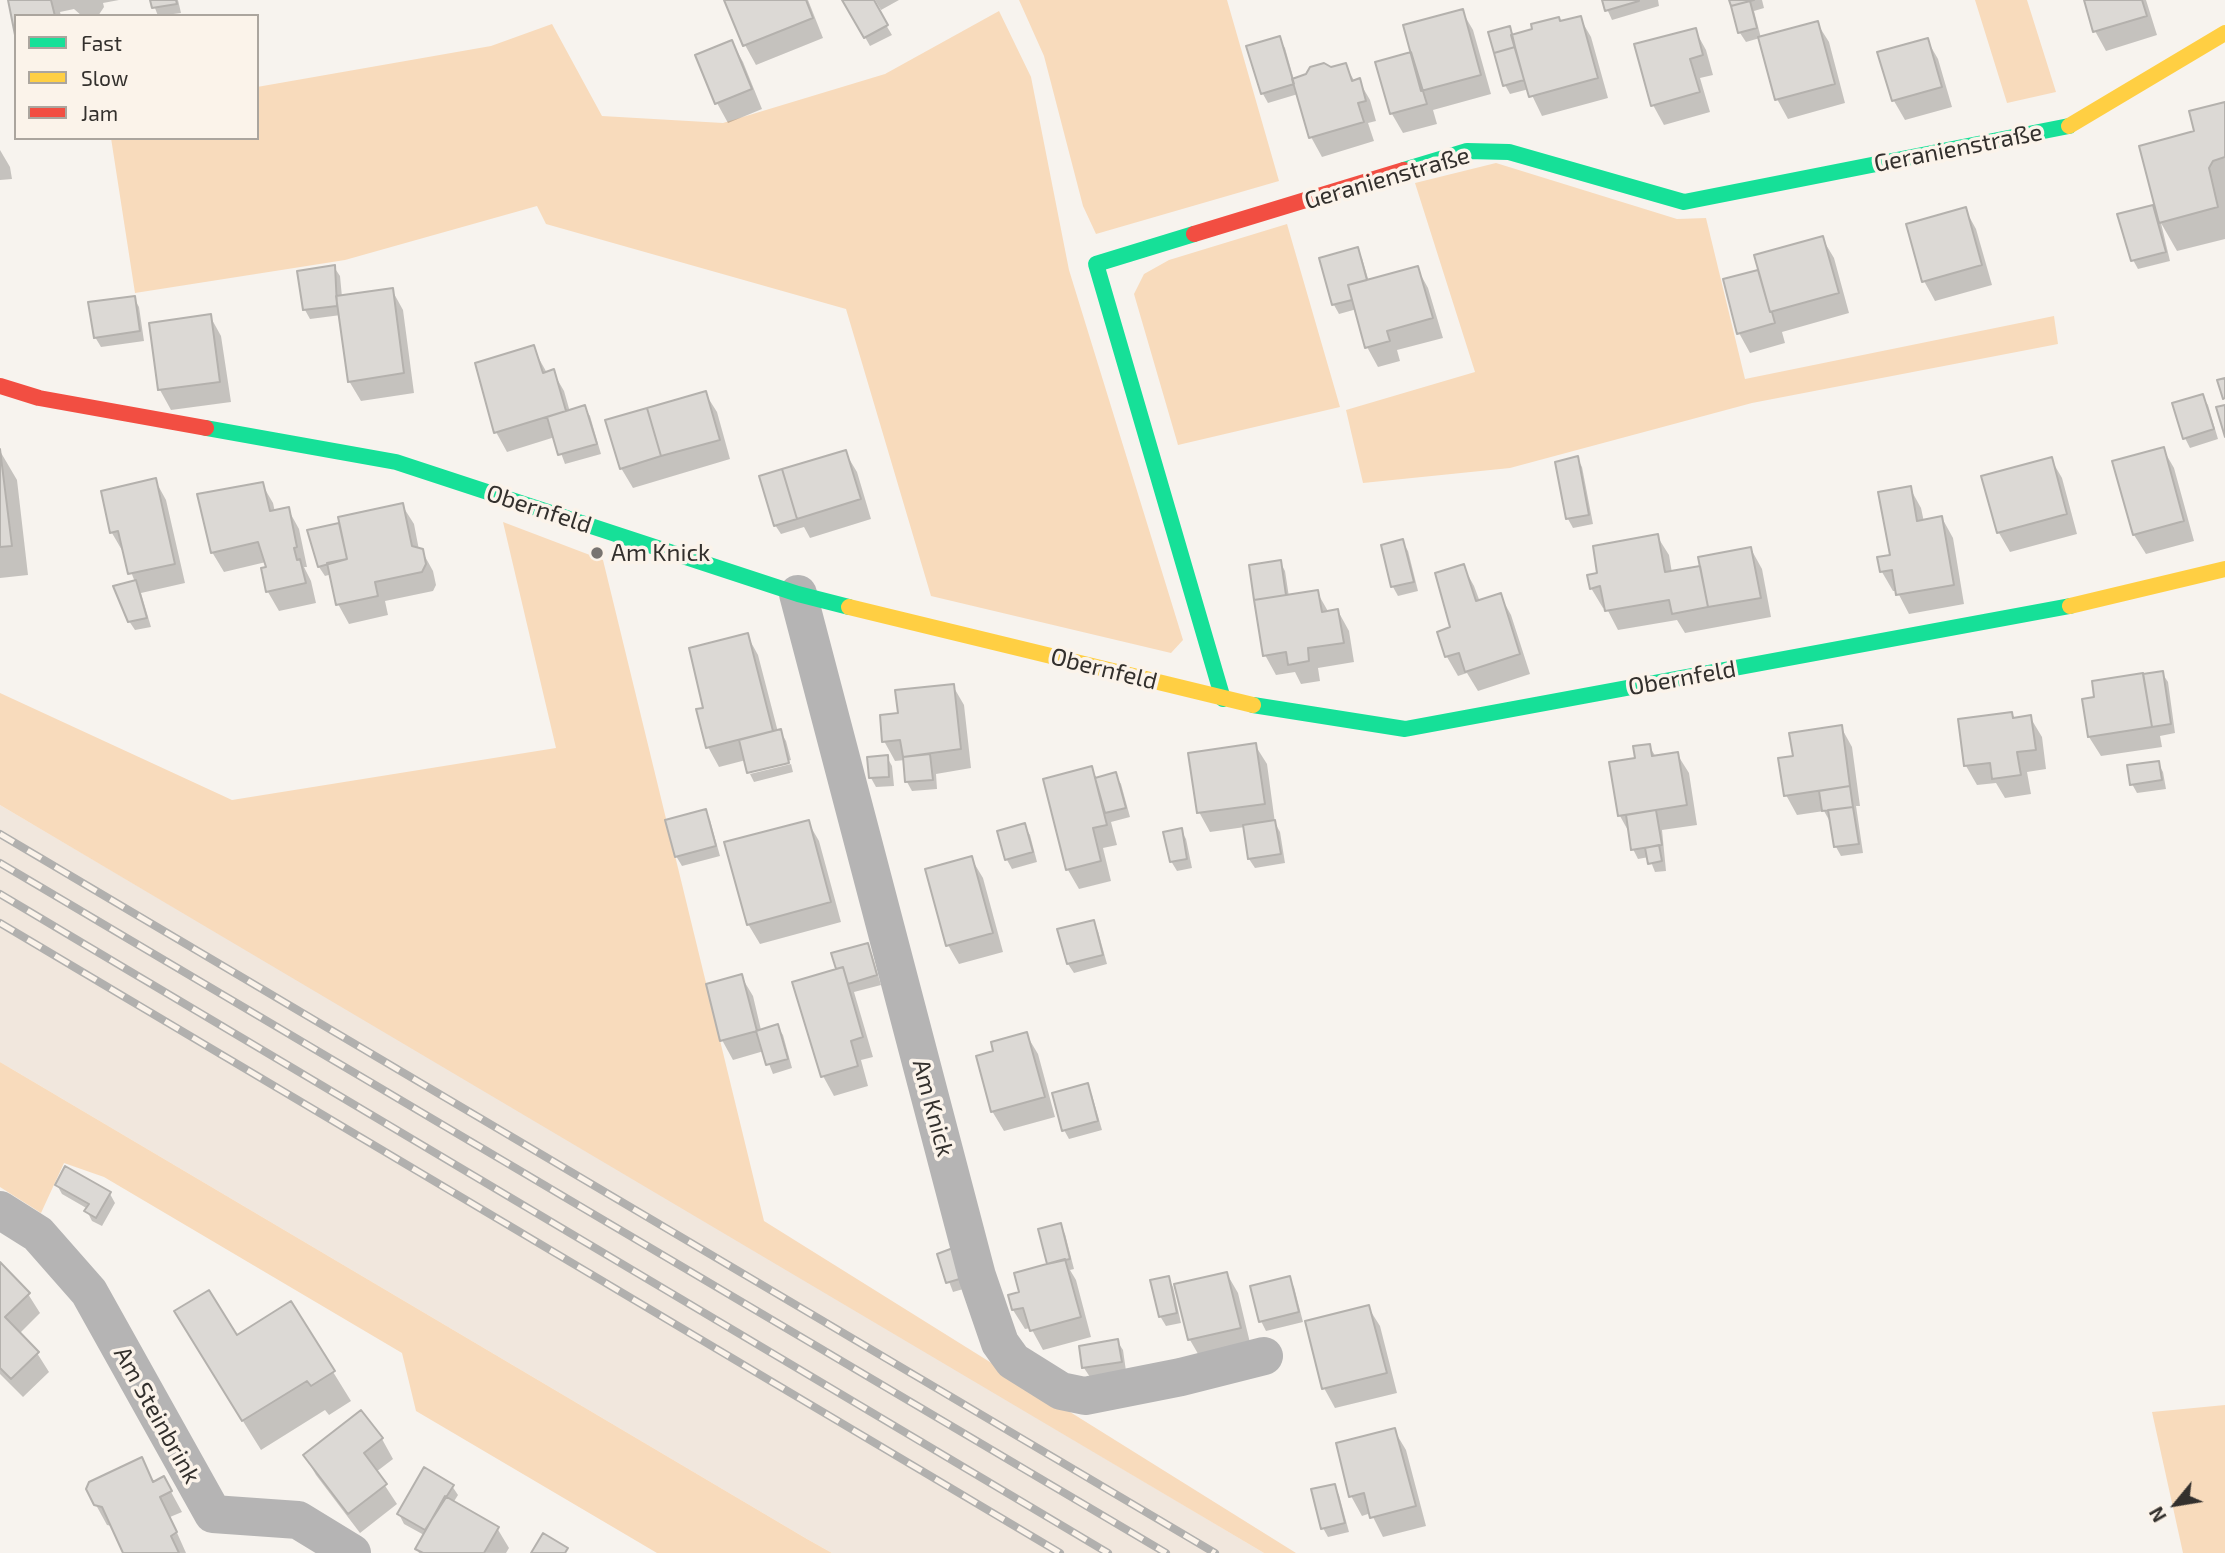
<!DOCTYPE html>
<meta charset="utf-8">
<style>
body{margin:0}
#map{position:relative;width:2225px;height:1553px;overflow:hidden;background:#f7f3ee;font-family:"Exo 2",sans-serif}
canvas{display:block}
.legend{position:absolute;left:14px;top:14px;width:245px;height:126px;box-sizing:border-box;background:#fbf3ea;border:2px solid #aba59e;margin:0;padding:9px 12px;list-style:none;font-size:21px;color:#33302d}
.legend li{display:flex;align-items:center;gap:14px;height:35px}
.legend b{width:35px;border:2px solid #aba59e}
.north{position:absolute;left:2141px;top:1469px;width:70px;height:70px;-webkit-text-stroke:5px #fbf3ea;paint-order:stroke;rotate:240deg;font-size:19px;font-weight:700;line-height:28px;text-align:center;color:#33302d}
.north::after{content:'';display:block;margin:auto;width:24px;height:32px;background:#33302d;clip-path:polygon(50% 0,100% 100%,50% 72%,0 100%)}
</style>
<div id="map">
<canvas width="2225" height="1553"></canvas>
<ul class="legend">
<li><b style="height:9px;background:#16e098"></b>Fast</li>
<li><b style="height:9px;background:#ffcf43"></b>Slow</li>
<li><b style="height:9px;background:#f24e42"></b>Jam</li>
</ul>
<div class="north">N</div>
</div>
<script>
const g = document.querySelector('canvas').getContext('2d');
g.lineJoin = 'round';
function paint(path, color) { g.fillStyle = color; g.fill(path, 'evenodd'); }
function stroke(path, color, width, dash) { g.strokeStyle = color; g.lineWidth = width; g.lineCap = dash ? 'butt' : 'round'; g.setLineDash(dash || []); g.stroke(path); }
function label(font, color, halo, rows, align = 'center') {
  g.font = font + ' "Exo 2",sans-serif'; g.lineWidth = 7; g.setLineDash([]); g.textBaseline = 'middle'; g.strokeStyle = halo; g.fillStyle = color; for (const [text, x, y, turn = 0] of rows) {
    g.save(); g.translate(x, y); g.rotate((+turn || 0) * Math.PI / 180); g.textAlign = isNaN(turn) ? turn : align; if (halo) g.strokeText(text, 0, 0); g.fillText(text, 0, 0); g.restore();
  }
}
paint(new Path2D(`
 M0,805l609,358 655,390h-432l-25,-14 -807,-477z`), '#f1e7dd');
paint(new Path2D(`
 M1019,0h208l52,181 -183,53 -13,-28 -39,-150z
 M1975,0h52l29,92 -49,11z
 M999,11l32,66 38,193 114,370 -12,13 -240,-57 -85,-287 -300,-85 -9,-18 -192,54 -210,33 -24,-155h146v-51l234,-41 61,-22 50,92 121,7 162,-49z
 M1496,163l181,56 29,-1 39,161 309,-63 4,28 -306,59 -242,65 -147,15 -17,-73 129,-38 -60,-189z
 M1287,224l53,183 -162,38 -44,-151 10,-20 25,-14z
 M503,522l100,38 161,661 532,332h-32l-1264,-748v-112l232,107 324,-52z
 M0,1062l807,477 25,14h-175l-241,-142 -14,-58 -298,-176 -40,-14 -23,50 -41,-26z
 M2225,1405v148h-42l-31,-141z`), '#f8dbbc');
paint(new Path2D(`
 M10,0h109l-16,3 1,4 -6,9h-16l-8,-7 -14,3 1,4h-45v12z
 M152,0h26l3,13 -23,3z
 M726,0h82l15,38 -67,27 -11,-20z
 M844,0h27l21,35 -22,11z
 M875,0h24l-18,10z
 M1603,0h55l1,6 -47,14z
 M1731,0h31l2,8 -10,3 7,27 56,-15 12,19 16,61 -57,16 -11,-20 -17,-61 -14,4 -6,-9z
 M2086,0h60l11,35 -51,16 -11,-20z
 M1462,11l11,19 18,64 -58,16 4,14 -34,9 -11,-19 -14,-51 35,-10z
 M1580,18l11,19 17,61 -66,18 -13,-27 -19,5 -5,-9 -14,-52 19,-5 4,8z
 M1695,30l11,20 7,25 -13,3 10,34 -46,13 -11,-20z
 M1279,38l6,10 9,32 51,-15 10,17 4,-1 11,19 6,21 -8,2 6,18 -52,16 -11,-20 -13,-43 -30,9 -5,-9 -15,-46z
 M1927,40l11,19 14,48 -47,13 -11,-19 -14,-48z
 M732,42l11,20 19,47 -34,14 -11,-20z
 M2225,104v135l-48,12 -16,-28 9,38 -32,8 -5,-9 19,-53 6,9z
 M0,150l10,17 2,12 -12,1z
 M1965,209l11,20 16,56 -57,16 -11,-20z
 M1822,238l12,20 15,55 -67,19 3,11 -35,10 -11,-20 -14,-52 35,-10z
 M1357,249l5,9 7,24 48,-14 11,20 15,50 -46,12 3,11 -22,6 -11,-20 -10,-38 -18,5 -5,-9z
 M334,267l6,9 2,21 50,-7 11,20 11,83 -53,8 -12,-20 -8,-66 -31,4 -5,-9z
 M134,298l5,9 5,34 -43,6 -6,-10z
 M210,316l11,20 10,66 -60,8 -11,-20 -9,-66z
 M533,348l14,25 6,-1 11,19 6,21 14,-5 6,9 11,38 -36,10 -10,-27 -48,15 -11,-20z
 M705,393l12,19 13,47 -97,29 -12,-20z
 M2202,396l6,9 10,34 -28,9 -5,-10z
 M2163,449l11,19 20,73 -48,13 -12,-19z
 M0,451l17,29 11,95 -28,3z
 M845,452l12,20 14,47 -61,19 -6,-11 -23,7 -6,-9z
 M1577,458l5,9 11,57 -20,4 -5,-9z
 M2051,459l11,19 15,56 -67,18 -11,-19 -16,-56z
 M155,480l11,20 19,83 -44,10 10,34 -16,3 -6,-9 6,-39 -12,-30 -11,-19 -9,-41z
 M262,484l11,19 2,9 13,-3 11,20 8,38h-3l7,14 5,22 -37,8 -11,-19 -5,-23 5,-1 -2,-6 -42,10 -12,-20z
 M1910,488l11,20 3,14 18,-4 11,20 11,66 -55,10 -12,-23h-4l-11,-19 10,-16z
 M402,505l12,19 5,26 3,1 11,20 3,14 -3,6 -48,10 3,14 -39,9 -11,-20 -6,-30 -7,2 -6,-9 -9,-36 28,-6 4,7z
 M1657,536l12,19 3,18 30,-6 49,-18 11,20 9,48 -86,16 -8,-13 -59,10 -12,-23 -3,1 -12,-20 8,-14z
 M1402,541l6,10 10,40 -20,5 -5,-9 -10,-41z
 M1280,562l5,9 4,26 28,-5 12,21 9,-2 11,20 5,31 -36,6 2,13 -19,3 -6,-12 -19,3 -11,-20z
 M1463,566l11,20 6,16 20,-7 11,20 19,59 -52,17 -11,-18 -9,3 -11,-19 -8,-24 13,-4z
 M747,635l11,20 20,77 2,-1 6,10 5,19 -42,11 -3,-11 -27,7 -11,-20 -2,-38z
 M2162,673l6,9 7,51 -15,3 2,11 -61,9 -12,-19z
 M953,686l11,19 7,63 -35,6 1,15 -25,2 -5,-9 -2,-22 -10,1 -11,-20 16,-26z
 M2011,714l4,6 15,-3 12,20 4,32 -19,3 4,22 -26,4 -9,-15 -19,2 -11,-19z
 M1841,727l11,20 8,59h-4l7,47 -22,3 -5,-9 -4,-27h-3l-5,-9 -27,4 -11,-20 9,-38z
 M1255,745l12,19 8,59 5,9 5,31 -30,5 -6,-9 -4,-32 -35,5 -11,-20z
 M1649,746l7,11 21,-3 12,19 8,52 -35,5 4,41 -11,1 -6,-15 -11,2 -5,-10 -3,-15 -10,-18 17,-56z
 M887,757l5,9 2,20 -18,1 -5,-9z
 M2158,763l5,9 3,17 -29,4 -5,-9z
 M791,764l2,8 -39,10 -4,-8z
 M1091,768l6,11 18,-5 6,10 9,33 -19,5 6,23 -14,3 8,33 -32,8 -11,-19 -23,-90z
 M705,811l5,9 10,36 -38,10 -6,-10z
 M808,822l11,19 22,81 -81,22 -12,-20z
 M1024,825l6,10 7,27 -25,7 -5,-9 -8,-28z
 M1181,830l5,9 6,29 -15,3 -6,-10z
 M971,858l12,20 20,74 -44,12 -11,-19z
 M1093,922l5,9 9,33 -33,9 -6,-9 -9,-33z
 M867,945l5,9 9,31 -27,7 19,65 -12,3 7,26 -34,10 -11,-20 15,-106 -5,-16z
 M741,976l12,20 8,34 16,-4 6,9 9,33 -19,6 -9,-23 -31,9 -11,-20z
 M1026,1034l12,20 17,63 -51,14 -12,-20 4,-58z
 M1087,1085l5,10 10,35 -33,9 -5,-9z
 M57,1185l53,9 5,9 -13,23 -10,-5 -5,-10 1,-2 -26,-15z
 M1060,1225l5,9 9,35 -4,1 6,10 15,57 -48,13 -12,-22 -6,1 -12,-19 8,-17 28,-28z
 M939,1255l28,33 -14,4z
 M0,1265l28,29 12,19 -21,21 18,19 12,19 -26,25 -23,-23z
 M1227,1274l11,19 13,54 -50,12 -11,-19z
 M1168,1278l5,9 8,36 -15,3 -6,-10z
 M1289,1278l5,9 9,35 -37,9 -5,-10z
 M291,1304l60,97 -22,14 -4,-5 -64,40 -68,-109 43,-4z
 M1368,1307l12,19 17,67 -62,15 -11,-20z
 M1117,1341l6,9 3,21 -36,6 -6,-9 -3,-21z
 M1394,1430l12,20 20,76 -43,11 -12,-24 -9,3 -11,-20z
 M382,1439l11,20 -17,13 21,32 -37,29 -44,-58 -11,-19z
 M141,1459l13,24 10,-4 18,33 -12,5 16,36h-61l-13,-27 -5,-1 -11,-20z
 M452,1486l6,9 -5,8 44,25 12,20 -3,5h-87l-2,-4 7,-14 -20,-11 -5,-10z
 M1334,1486l5,9 10,37 -21,5 -5,-9z`), '#0003');
const building = new Path2D(`
 M8,0h43l4,16h-39l-1,19z
 M150,0h26l1,4 -25,4z
 M724,0h82l7,18 -70,28z
 M842,0h32l14,25 -24,13z
 M1602,0h37v1l-34,10z
 M1729,0h25l-23,6z
 M2084,0h58l5,16 -54,16z
 M1750,1l7,27 -19,5 -7,-27z
 M1463,9l18,66 -60,16 -18,-66z
 M1581,16l17,62 -69,19 -18,-62 21,-6 -1,-5 28,-7 1,4z
 M1818,21l17,63 -60,16 -17,-63z
 M1510,26l5,21 -21,6 -6,-21z
 M1696,28l7,27 -13,4 10,33 -49,14 -17,-62z
 M1280,36l14,48 -33,10 -15,-48z
 M1928,38l14,49 -50,14 -15,-49z
 M732,40l20,49 -37,15 -20,-49z
 M1515,47l9,33 -21,6 -9,-33z
 M1411,52l16,52 -37,10 -15,-52z
 M1324,63l7,4 15,-4 6,18 8,-3 6,23 -8,2 6,19 -55,16 -17,-59 14,-5 4,-7z
 M2225,102v55l-12,4 -4,7 9,39 -59,16 -20,-77 55,-15 -5,-20z
 M2153,205l13,47 -35,9 -14,-47z
 M1966,207l16,58 -60,17 -16,-58z
 M1823,236l16,57 -69,19 -16,-57z
 M1358,247l9,33 -19,5 4,15 -20,5 -13,-47z
 M335,265l2,41 -34,4 -6,-39z
 M1418,266l15,52 -46,13 3,10 -25,7 -17,-63z
 M1758,270l12,42h2l3,11 -38,11 -14,-55z
 M393,288l11,85 -56,9 -12,-86z
 M135,296l5,35 -46,7 -6,-36z
 M211,314l9,68 -62,8 -9,-67z
 M534,345l9,28 11,-4 12,42 -72,22 -19,-70z
 M2225,378v20l-2,1 -6,-19z
 M706,391l14,49 -59,16 -14,-48z
 M2203,394l11,35 -31,10 -11,-36z
 M585,405l12,39 -39,11 -11,-38z
 M2225,405v32l-9,-30z
 M647,408l14,48 -41,13 -15,-49z
 M2164,447l20,74 -51,14 -21,-74z
 M0,449l12,97 -12,1z
 M846,450l15,49 -64,20 -15,-50z
 M1578,456l11,59 -23,4 -11,-57z
 M2052,457l15,57 -70,19 -16,-57z
 M782,469l15,50 -23,7 -15,-50z
 M156,478l19,86 -47,10 -10,-43 -8,2 -9,-42z
 M263,482l7,29 19,-4 8,40 -3,1 3,12 3,-1 6,24 -40,9 -5,-24 5,-1 -8,-25 -47,11 -14,-59z
 M1911,486l6,35 25,-5 12,69 -58,10 -4,-25 -12,2 -3,-15 13,-2 -12,-63z
 M403,503l9,43 11,3 3,15 -4,8 -47,10 3,14 -42,9 -9,-42 20,-4 -9,-42z
 M339,523l8,36 -29,8 -11,-37z
 M1658,534l7,38 35,-6 8,41 -36,7 -3,-14 -64,11 -5,-25 -10,3 -3,-14 10,-2 -4,-27z
 M1403,539l11,43 -23,5 -10,-42z
 M1751,547l10,51 -53,9 -10,-50z
 M1281,560l5,35 -32,5 -5,-35z
 M1464,564l12,37 25,-8 19,61 -55,18 -6,-19 -14,4 -8,-25 13,-5 -15,-54z
 M136,580l11,38 -19,4 -15,-36z
 M1318,590l4,22 16,-3 6,34 -36,5 1,13 -21,4 -2,-13 -23,4 -9,-56z
 M748,633l25,98 -67,17 -10,-39 7,-1 -14,-60z
 M2163,671l8,53 -19,3 -9,-53z
 M2143,673l9,54 -64,10 -6,-38 12,-2 -2,-16z
 M954,684l7,65 -58,8 -3,-17 -18,2 -2,-27 18,-2 -3,-23z
 M2012,712l1,6 18,-3 5,35 -19,2 4,23 -29,4 -2,-16 -26,3 -6,-47z
 M1842,725l8,61 -66,10 -6,-38 15,-2 -4,-23z
 M781,729l8,34 -42,10 -8,-33z
 M1256,743l9,61 -68,9 -9,-60z
 M1650,744l2,12 26,-4 9,53 -69,11 -9,-54 26,-4 -2,-12z
 M930,754l3,26 -28,2 -2,-25z
 M888,755l1,22 -20,1 -2,-21z
 M2159,761l3,19 -32,5 -3,-20z
 M1092,766l15,59 -14,3 8,33 -35,9 -23,-91z
 M1116,772l10,36 -21,5 -10,-35z
 M1850,786l3,21 -31,4 -3,-20z
 M1853,807l6,37 -25,3 -6,-37z
 M706,809l10,37 -41,11 -10,-37z
 M1656,810l6,35 -31,5 -5,-35z
 M809,820l22,82 -84,23 -23,-83z
 M1275,820l6,34 -33,5 -5,-34z
 M1025,823l8,29 -28,8 -8,-29z
 M1182,828l5,31 -17,3 -7,-30z
 M1659,845l3,16 -14,3 -3,-16z
 M972,856l21,77 -47,13 -21,-77z
 M1094,920l9,35 -36,9 -10,-35z
 M868,943l9,32 -29,9 -5,-17 -7,2 -5,-16z
 M843,967l20,70 -12,4 7,25 -37,11 -29,-95z
 M742,974l15,57 -37,10 -14,-57z
 M778,1024l10,35 -22,6 -10,-34z
 M1027,1032l18,65 -54,15 -15,-56 17,-5 -2,-9z
 M1088,1083l10,38 -36,10 -10,-38z
 M65,1166l46,26 -15,26 -12,-7 5,-7 -34,-19z
 M1061,1223l9,36 -23,5 -9,-35z
 M953,1248l10,30 -17,5 -9,-29z
 M1065,1259l16,58 -51,14 -7,-23 -11,2 -4,-15 11,-3 -5,-19z
 M0,1262l30,31 -25,24 34,35 -28,27 -11,-11z
 M1227,1272l14,56 -53,12 -14,-56z
 M1169,1276l8,37 -18,4 -9,-37z
 M1290,1276l9,36 -40,10 -9,-36z
 M209,1290l28,45 54,-34 44,70 -24,15 -4,-5 -65,40 -68,-110z
 M1369,1305l18,68 -65,16 -17,-68z
 M1118,1339l4,23 -40,6 -3,-22z
 M361,1410l22,28 -19,15 23,31 -39,30 -45,-59z
 M1395,1428l21,78 -46,12 -6,-25 -15,4 -13,-54z
 M142,1457l11,25 11,-6 8,15 -12,6 17,35 -6,4 8,17h-56l-21,-46 -8,-2 -8,-16 3,-7z
 M424,1467l30,18 -29,45 -28,-16z
 M1335,1484l10,39 -24,6 -10,-40z
 M445,1496l54,31 -15,26h-61l-8,-4z
 M543,1533l25,15 -3,5h-34z`);
paint(building, '#dcd9d5');
stroke(building, '#b4b1ad', 2);
stroke(new Path2D(`
 M798,594l179,682 23,67 13,18 48,30 24,5 96,-19 83,-21
 M0,1210l38,24 51,58 124,222 85,6 54,33`), '#b5b4b4', 38);
stroke(new Path2D(`
 M1404,170l63,-19 42,1 175,50 385,-76
 M1194,234l-98,30 127,435
 M206,428l190,34 402,132 51,13
 M1253,705l152,24 665,-123`), '#16e098', 16);
stroke(new Path2D(`
 M2069,126l156,-93
 M2070,606l155,-37
 M849,607l404,98`), '#ffcf43', 16);
stroke(new Path2D(`
 M1194,234l210,-64
 M0,386l39,12 167,30`), '#f24e42', 16);
const rail = new Path2D(`
 M0,834l1215,719
 M0,863l1166,690
 M0,894l1108,659
 M0,923l1060,630`);
stroke(rail, '#b1b0ae', 8);
stroke(rail, '#fbf3ea', 5, [16]);
for (const [x, y, r, color] of [
 [597,553,7,"#787471"]
]) { const dot = new Path2D(); dot.arc(x, y, r, 0, 2 * Math.PI); g.fillStyle = color; g.fill(dot); stroke(dot, '#fbf3ea', 2.5); }
label('24px', '#33302d', '#fbf3ea', [
 ["Geranienstraße",1958,148,-11],
 ["Geranienstraße",1387,178,-16],
 ["Obernfeld",539,509,18],
 ["Obernfeld",1104,669,14],
 ["Obernfeld",1682,678,-10],
 ["Am Knick",933,1108,75],
 ["Am Steinbrink",157,1415,61]
]);
label('24px', '#33302d', '#fbf3ea', [
 ["Am Knick",611,553]
], 'left');
</script>
